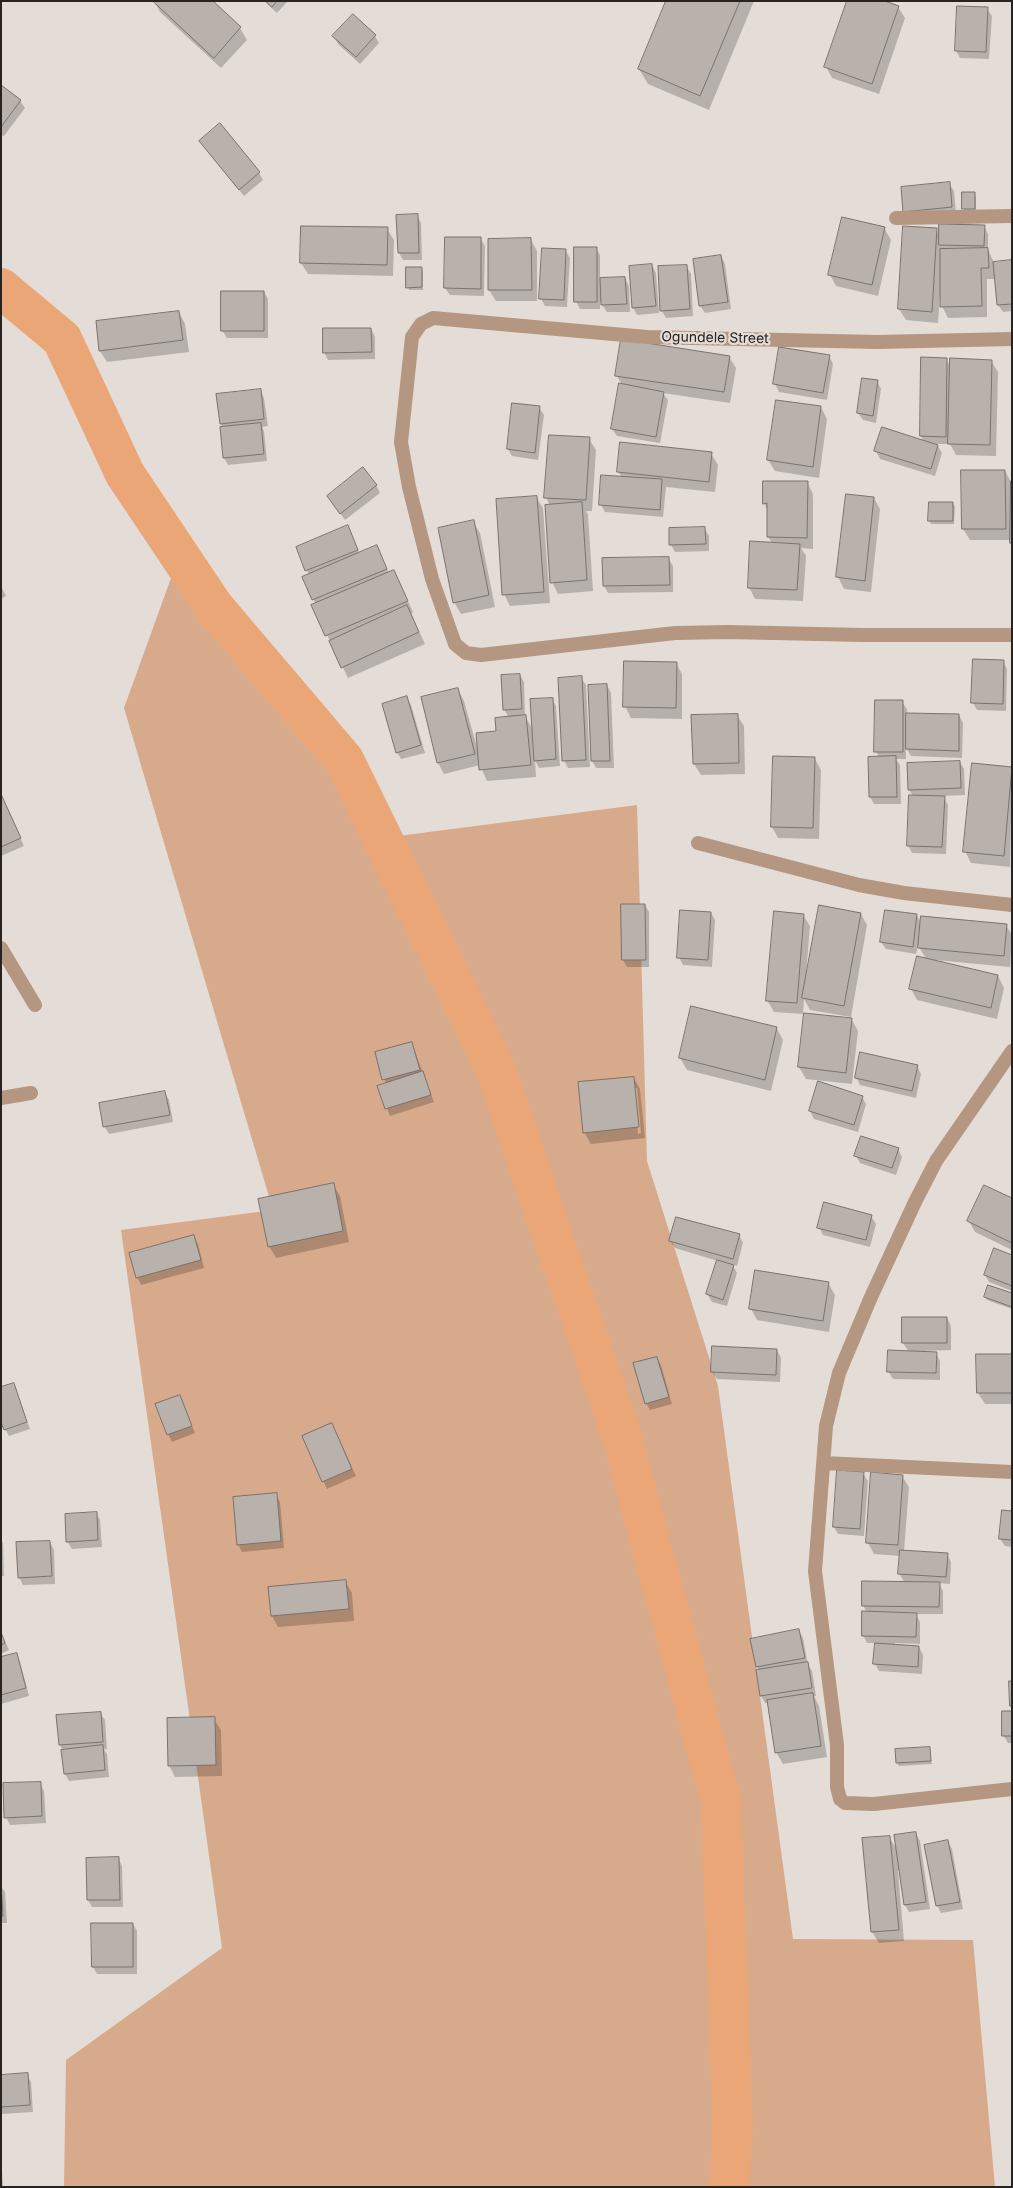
<!DOCTYPE html>
<style>
body{margin:0}
#map{position:relative;width:1013px;height:2188px;overflow:hidden;background:#e4ddd7;font-family:Inter,sans-serif}
canvas{display:block}
.frame{position:absolute;inset:0;border:2px solid #262321;pointer-events:none}
</style>
<div id="map">
<canvas width="1013" height="2188"></canvas>
<div class="frame"></div>
</div>
<script>
const g = document.querySelector('canvas').getContext('2d');
g.lineJoin = 'round';
function paint(path, color) { g.fillStyle = color; g.fill(path, 'evenodd'); }
function stroke(path, color, width, dash) { g.strokeStyle = color; g.lineWidth = width; g.lineCap = dash ? 'butt' : 'round'; g.setLineDash(dash || []); g.stroke(path); }
function label(font, color, halo, rows, align = 'center') {
  g.font = font + ' Inter,sans-serif'; g.lineWidth = 4.5; g.setLineDash([]); g.textBaseline = 'middle'; g.strokeStyle = halo; g.fillStyle = color; for (const [text, x, y, turn = 0] of rows) {
    g.save(); g.translate(x, y); g.rotate((+turn || 0) * Math.PI / 180); g.textAlign = isNaN(turn) ? turn : align; if (halo) g.strokeText(text, 0, 0); g.fillText(text, 0, 0); g.restore();
  }
}
paint(new Path2D(`
 M184,542l199,296 254,-33 10,356 71,225 75,553 180,1 22,247h-931l2,-127 156,-112 -101,-718 152,-20 -149,-502z`), '#d7aa8c');
paint(new Path2D(`
 M154,1h57l29,27 7,12 -26,28 -61,-56z
 M264,1h24l-11,12z
 M667,1h87l-45,109 -61,-26 -9,-15z
 M898,7l7,11 -26,76 -47,-16 -6,-11z
 M987,9l5,7 -3,43 -29,-1 -4,-8z
 M334,36h41l4,7 -19,21 -22,-20z
 M1,86l19,15 5,7 -21,28 -3,-1z
 M200,141l59,32 4,7 -19,16z
 M949,184l5,7 2,23 -52,-3z
 M974,193l2,4v15h-10l-2,-3z
 M417,216l4,7 1,37h-19l-4,-7z
 M984,226l4,8v15l6,14 18,-2v50l-9,1 -5,-7 -2,-26h-9v38l-39,1 -6,-12v-13h-2l-2,30 -32,-3 -7,-11 37,-80 4,7z
 M302,227l85,2 7,11 -1,36 -85,-2 -7,-11z
 M884,228l7,12 -13,56 -42,-10 -6,-11z
 M446,238l35,1 4,7 -1,50 -34,-1 -5,-7z
 M531,240l6,11v50h-41l-7,-11z
 M596,248l4,7v24l25,-1 4,8 1,26h-23l-7,-10v7h-20l-4,-8z
 M565,250l5,8 -3,49 -22,-1 -4,-7z
 M721,256l4,8 6,45 -26,4 -5,-7z
 M652,265l4,8 3,40 -22,2 -4,-8z
 M686,266l5,8 2,42 -27,2 -4,-7z
 M421,268l2,3v19h-14l-1,-3z
 M264,292l4,7v39h-41l-5,-8z
 M179,312l6,12 4,28 -82,10 -7,-11z
 M371,329l4,8v22l-47,1 -4,-8z
 M829,356l4,8 -6,36 -48,-8 -4,-8z
 M729,357l7,11 -6,35 -67,-10 5,7 -8,43 -43,-7 -5,-7 10,-44 -5,-9z
 M922,359h24l5,9 40,-7 7,11 -2,84 -40,-1 -6,-11h-18l6,2 4,7 -7,23 -55,-17 -4,-8 48,-9 -3,-6z
 M877,381l4,8 -5,34 -13,-3 -5,-7z
 M260,390l4,8 4,28 -6,1 2,4 3,30 -39,4 -4,-7 -1,-30 -2,-4z
 M539,407l5,8 -6,45 -26,-4 -4,-7z
 M821,407l6,12 -8,59 -44,-7 -7,-11z
 M589,439l7,11 -4,61h-6l2,4 5,76 -35,3 -6,-12 -2,-76 -4,-9z
 M711,453l7,12 -3,27 -49,-5 -3,30 -58,-5 -4,-7 21,-28 -4,-6z
 M1005,471l6,11 1,58h-42l-7,-11z
 M807,482l6,12v55l-12,-1 5,8 -3,45 -48,-2 -6,-12 23,-44 -4,-6v-26l-4,-8z
 M376,485l4,8 -35,27 -17,-24z
 M847,495l27,3 6,11 -9,83 -27,-3 -6,-12z
 M536,497l7,11 7,95 -40,3 -6,-12z
 M953,504l2,3 -1,17h-23l-2,-4z
 M473,522l7,11 15,74 -34,7 -7,-12z
 M347,526l13,28 17,-7 12,26 5,-2 19,41 -2,2 14,30 -77,34 -35,-72 3,-1 -3,-6 -4,-24 -12,-28z
 M704,528l5,8v15l-34,1 -4,-7z
 M668,558l5,8v26l-65,1 -4,-7z
 M1,586l5,10 -5,3z
 M1003,661l4,8 -1,42 -29,-1 -4,-7z
 M676,663l6,11v45l-51,-1 -6,-12z
 M520,675l4,7 1,34 8,14 19,-31 4,7 4,60 -21,2 -4,-8 1,17 -49,4 -7,-16 -36,9 -6,-11 -16,-65 36,-9 6,12 14,50 31,-33 -5,-9z
 M581,678l5,7 4,82 -22,1 -4,-8z
 M607,685l4,8 3,75h-18l-4,-7 -3,-75z
 M407,698l4,7 14,48 -24,6 -4,-7z
 M902,702l5,7v5l52,1 4,8 -1,35 -51,-2 -5,-8v11h-10l4,6 1,39h-27l-4,-7 9,-39 -3,-7z
 M737,715l7,11 1,48 -44,1 -7,-11z
 M815,759l6,11 -2,69 -41,-1 -6,-11z
 M960,762l4,7 1,26 -22,1 5,9 -2,49 -34,-1 -4,-8 5,-49 -4,-6z
 M1012,768l-2,99 -39,-4 -6,-12z
 M1,795l23,51 -23,10z
 M645,905l4,7v55h-22l-4,-7z
 M711,913l4,7 -3,47 -29,-2 -4,-8z
 M861,914l6,11 -16,92 -41,-7 -6,-11 -1,15 -29,-2 -7,-12 36,-85 7,11 -4,49h2z
 M917,915l4,8 85,2 6,10 -2,32 -75,-7v1l63,15 6,12 -7,31 -80,-19 -6,-11 15,-30 -8,-14 -2,9 -30,-5 -5,-7z
 M805,1014l47,6 6,11 -6,53 -46,-5 -7,-12z
 M777,1029l6,11 -12,51 -84,-21 -7,-12z
 M412,1044l22,58 -44,14 -11,-29 8,-2 -3,-6z
 M917,1066l4,8 -5,24 -56,-13 -4,-8z
 M634,1078l6,11 5,49 -54,6 -7,-12zM634,1088h3l4,45 -3,1z
 M164,1092l5,8 4,22 -64,12 -5,-8z
 M862,1097l4,7 -8,28 -44,-13 -4,-8z
 M898,1149l4,8 -6,18 -36,-12 -4,-7z
 M333,1184l7,12 9,46 -73,16 -7,-12z
 M1012,1200v50l-37,-18 -6,-11z
 M871,1216l5,8 -6,23 -47,-12 -4,-8z
 M739,1235l4,8 -6,23 -5,-2 5,9 -10,33 -15,-4 -5,-8 11,-33 -43,-13 -5,-7z
 M193,1236l5,8 6,24 -63,17 -4,-8z
 M1012,1256v35l-23,-9 -4,-7z
 M828,1283l7,12 -6,37 -72,-12 -6,-11z
 M1012,1294v15l-25,-9 -2,-3z
 M904,1318h43l4,8v24l-28,1v2h13l4,8v19l-47,-1 -5,-8 21,-19 -6,-9z
 M777,1350l4,8 -1,24 -63,-3 -5,-7z
 M1012,1355v49h-27l-7,-11z
 M657,1358l4,7 11,39 -22,6 -4,-7z
 M14,1385l16,44 -21,7 -4,-7z
 M180,1396l15,37 -23,9 -4,-8z
 M332,1424l24,52 -29,13 -23,-52z
 M863,1473l5,8 -4,55 -26,-2 -4,-7z
 M902,1476l7,11 -5,64 43,3 4,8 -1,22 -11,-1 4,8v23h-27l4,8v22l-25,-1v3l24,1 4,8 -1,19 -43,-3 -4,-7 1,-21h-9l-4,-8 4,-22 -4,-8 42,-22 -6,-10 1,-17 -26,-2 -6,-11z
 M276,1494l4,8 4,46 -42,4 -4,-8z
 M96,1513l4,7 2,27 -30,2 -5,-8z
 M1012,1513v34l-7,-1 -5,-7z
 M1,1539l2,4 1,33h-3z
 M50,1542l4,8 1,34 -32,1 -4,-8z
 M345,1581l7,12 2,28 -76,6 -6,-11z
 M799,1631l4,7 5,27 4,6 4,25h-2l5,10 8,51 -44,7 -7,-12 -7,-49h-4l-4,-7 -4,-25h2l-2,-4z
 M1,1632l8,18 -8,4z
 M16,1654l4,8 9,34 -28,8v-45z
 M1012,1712v31h-4l-4,-7z
 M100,1713l5,7 2,29h-3l3,5 2,23 -40,4 -4,-7 -2,-23 -3,-6z
 M214,1719l7,11 1,46 -47,1 -6,-12z
 M929,1748l3,16 -33,2 -2,-3z
 M40,1784l4,7 2,32 -36,2 -4,-8z
 M916,1834l4,7 10,68 -21,3 -4,-7 -5,-34h-2l6,70 -25,2 -7,-11 17,-95 8,13z
 M948,1842l4,7 11,60 -22,4 -4,-8z
 M118,1858l4,8 1,41h-31l-4,-7z
 M1,1886l4,6 2,31h-6z
 M133,1924l4,7v43h-40l-4,-7z
 M27,2075l4,7 2,30 -32,2v-38z
 M1,2168l1,2 1,17h-2z`), '#0003');
stroke(new Path2D(`
 M1,288l61,51 63,135 89,133 130,153 152,310 126,368 99,364 12,327 -4,58`), '#eaa676', 40);
const building = new Path2D(`
 M153,1h60l28,26 -27,31z
 M266,1h11l-5,6z
 M666,1h74l-40,95 -62,-27z
 M847,1h38l14,5 -27,78 -48,-17z
 M957,6l31,1 -2,45 -31,-1z
 M353,14l23,21 -20,22 -24,-21z
 M1,85l20,15 -20,27z
 M220,123l40,49 -21,18 -40,-49z
 M950,182l2,25 -49,5 -2,-25z
 M962,192h13v17h-13z
 M418,214l1,39h-21l-2,-38z
 M842,217l43,10 -13,58 -44,-10z
 M939,224l46,1 -1,21 -45,-1z
 M301,226l87,1 -1,38 -87,-2z
 M903,226l34,2 -5,84 -34,-3z
 M445,237h36v52l-37,-1z
 M531,238l1,52h-44v-51z
 M574,247h23v55h-23z
 M542,248l24,1 -2,51 -25,-1z
 M988,248l1,20h-8l1,38 -42,1v-58z
 M721,255l7,47 -29,4 -6,-47z
 M1012,260v44l-15,1 -4,-43z
 M652,264l4,42 -24,2 -3,-42z
 M687,265l3,44 -30,2 -2,-45z
 M406,267h16v20l-16,1z
 M625,277l2,27 -26,1 -1,-27z
 M221,291h43v40h-43z
 M179,311l4,29 -84,11 -3,-30z
 M323,328h48l1,24 -49,1z
 M621,339l109,17 -6,36 -109,-16z
 M779,347l51,8 -7,38 -50,-9z
 M921,357l26,1 -1,79 -26,-1z
 M950,358l42,2 -2,85 -42,-1z
 M862,378l16,2 -5,36 -16,-3z
 M619,383l45,9 -8,45 -45,-8z
 M261,389l3,30 -44,5 -4,-30z
 M776,400l45,6 -8,61 -46,-7z
 M512,403l28,3 -5,47 -28,-4z
 M261,423l3,31 -41,4 -3,-31z
 M882,427l56,18 -7,24 -57,-18z
 M549,435l41,2 -4,63 -42,-2z
 M620,442l92,10 -3,30 -92,-10z
 M363,467l14,18 -37,29 -13,-18z
 M961,470h44l1,59h-44z
 M601,475l61,4 -2,31 -61,-5z
 M763,481h45l-1,57 -40,-1v-34l-4,1z
 M1011,481h1v62h-2z
 M846,494l28,3 -9,84 -29,-4z
 M537,496l7,96 -42,3 -6,-96z
 M582,502l5,78 -37,3 -5,-78z
 M929,502h24v19h-25z
 M474,520l15,75 -36,8 -15,-75z
 M348,525l10,25 -53,21 -9,-24z
 M705,527l1,17 -37,1v-17z
 M750,541l50,3 -3,46 -49,-2z
 M377,545l10,24 -75,31 -10,-23z
 M669,557l1,28 -67,1 -1,-28z
 M394,570l14,31 -83,35 -14,-31z
 M407,605l12,27 -78,36 -12,-27z
 M973,659l31,1 -1,44 -32,-1z
 M624,661l53,1 -1,46 -53,-1z
 M520,674l2,35 -19,1 -2,-35z
 M582,676l4,84 -24,1 -4,-83z
 M607,684l3,77h-19l-3,-76z
 M458,688l17,66 -38,9 -16,-66z
 M407,696l14,49 -25,8 -14,-49z
 M553,698l3,61 -22,2 -4,-62z
 M875,700h28v52h-29z
 M906,713l53,1v37l-53,-2z
 M738,714l1,49 -46,1 -2,-49z
 M526,715l5,50 -52,5 -3,-37 20,-2 -1,-13z
 M773,756l42,1 -2,71 -42,-1z
 M896,756l1,41h-28l-1,-40z
 M960,761l1,27 -53,2 -1,-27z
 M972,763l40,4 -8,89 -41,-4z
 M1,794l20,44 -20,9z
 M909,795l36,1 -3,51 -35,-1z
 M621,904h24l1,56h-24z
 M819,905l42,8 -17,93 -42,-8z
 M680,910l31,2 -3,48 -31,-2z
 M885,910l32,4 -4,33 -33,-5z
 M774,911l30,3 -7,89 -31,-2z
 M921,916l86,8 -3,32 -86,-8z
 M917,956l81,19 -7,33 -82,-19z
 M691,1006l86,21 -12,53 -86,-22z
 M804,1013l48,5 -6,55 -48,-6z
 M412,1042l8,28 -38,10 -7,-28z
 M860,1052l58,13 -6,26 -57,-13z
 M423,1071l8,24 -46,14 -8,-23z
 M634,1077l5,50 -56,6 -5,-51z
 M818,1081l45,15 -9,29 -45,-14z
 M165,1091l5,24 -67,12 -4,-24z
 M861,1136l38,12 -7,20 -38,-12z
 M334,1183l9,48 -75,16 -10,-48z
 M984,1185l28,13v45l-45,-22z
 M824,1202l48,13 -6,25 -49,-12z
 M676,1217l64,17 -7,25 -64,-18z
 M194,1235l7,25 -65,18 -7,-25z
 M994,1248l18,7v31l-28,-11z
 M717,1260l17,5 -11,35 -17,-6z
 M755,1270l74,12 -6,39 -74,-12z
 M988,1285l24,8v14l-28,-10z
 M902,1317h45v26h-45z
 M712,1346l65,3 -1,26 -65,-3z
 M888,1350l49,2 -1,21 -49,-1z
 M976,1354h36v39h-35z
 M657,1357l12,40 -24,7 -12,-41z
 M14,1383l13,39 -23,8 -3,-8v-35z
 M180,1395l12,31 -25,9 -12,-31z
 M332,1423l20,46 -30,13 -20,-46z
 M837,1470l27,2 -4,57 -27,-2z
 M871,1472l32,3 -5,70 -32,-2z
 M277,1493l4,48 -44,4 -4,-48z
 M1002,1510l10,1v29l-13,-1z
 M97,1512l1,28 -32,2 -1,-28z
 M50,1541l2,35 -34,2 -2,-36z
 M900,1550l48,3 -2,24 -48,-3z
 M346,1580l3,29 -78,7 -3,-29z
 M862,1581l78,1 -1,25 -77,-1z
 M862,1611l55,2 -1,24 -54,-1z
 M799,1629l6,29 -49,9 -6,-28z
 M1,1632l4,11 -4,2z
 M875,1643l44,3 -1,21 -45,-3z
 M17,1653l9,35 -25,7v-38z
 M808,1662l4,26 -52,8 -4,-26z
 M1009,1681h3v25h-2z
 M813,1693l8,53 -46,7 -8,-53z
 M1002,1711h10v25h-10z
 M101,1712l2,30 -44,3 -3,-30z
 M215,1717l1,48 -48,1 -1,-48z
 M103,1745l2,25 -41,4 -3,-24z
 M930,1747l1,14 -35,2 -1,-14z
 M41,1782l1,34 -38,2 -1,-35z
 M916,1832l10,70 -22,3 -10,-70z
 M890,1836l9,94 -28,2 -9,-94z
 M948,1840l12,62 -24,4 -12,-61z
 M119,1857l1,43h-33l-1,-42z
 M1,1885l2,31h-2z
 M91,1923h42v44h-41z
 M28,2073l2,32 -29,2v-32z`);
paint(building, '#b9b1ac');
stroke(building, '#79726d', 1);
stroke(new Path2D(`
 M896,218l116,-2
 M1012,339l-135,3 -230,-5 -214,-19 -12,6 -9,13 -11,105 8,45 23,92 23,65 11,9 15,2 194,-22 53,-1 135,3h149
 M698,843l161,42 45,8 108,12
 M1,948l34,57
 M1012,1051l-76,110 -21,41 -44,95 -32,76 -13,53 -11,145 22,174v42l3,12 5,4 29,1 138,-15
 M1,1098l30,-5
 M824,1463l188,9`), '#b49681', 14);
label('14px', '#262321', '#e4ddd7', [
 ["Ogundele Street",715,338,1]
]);
</script>
